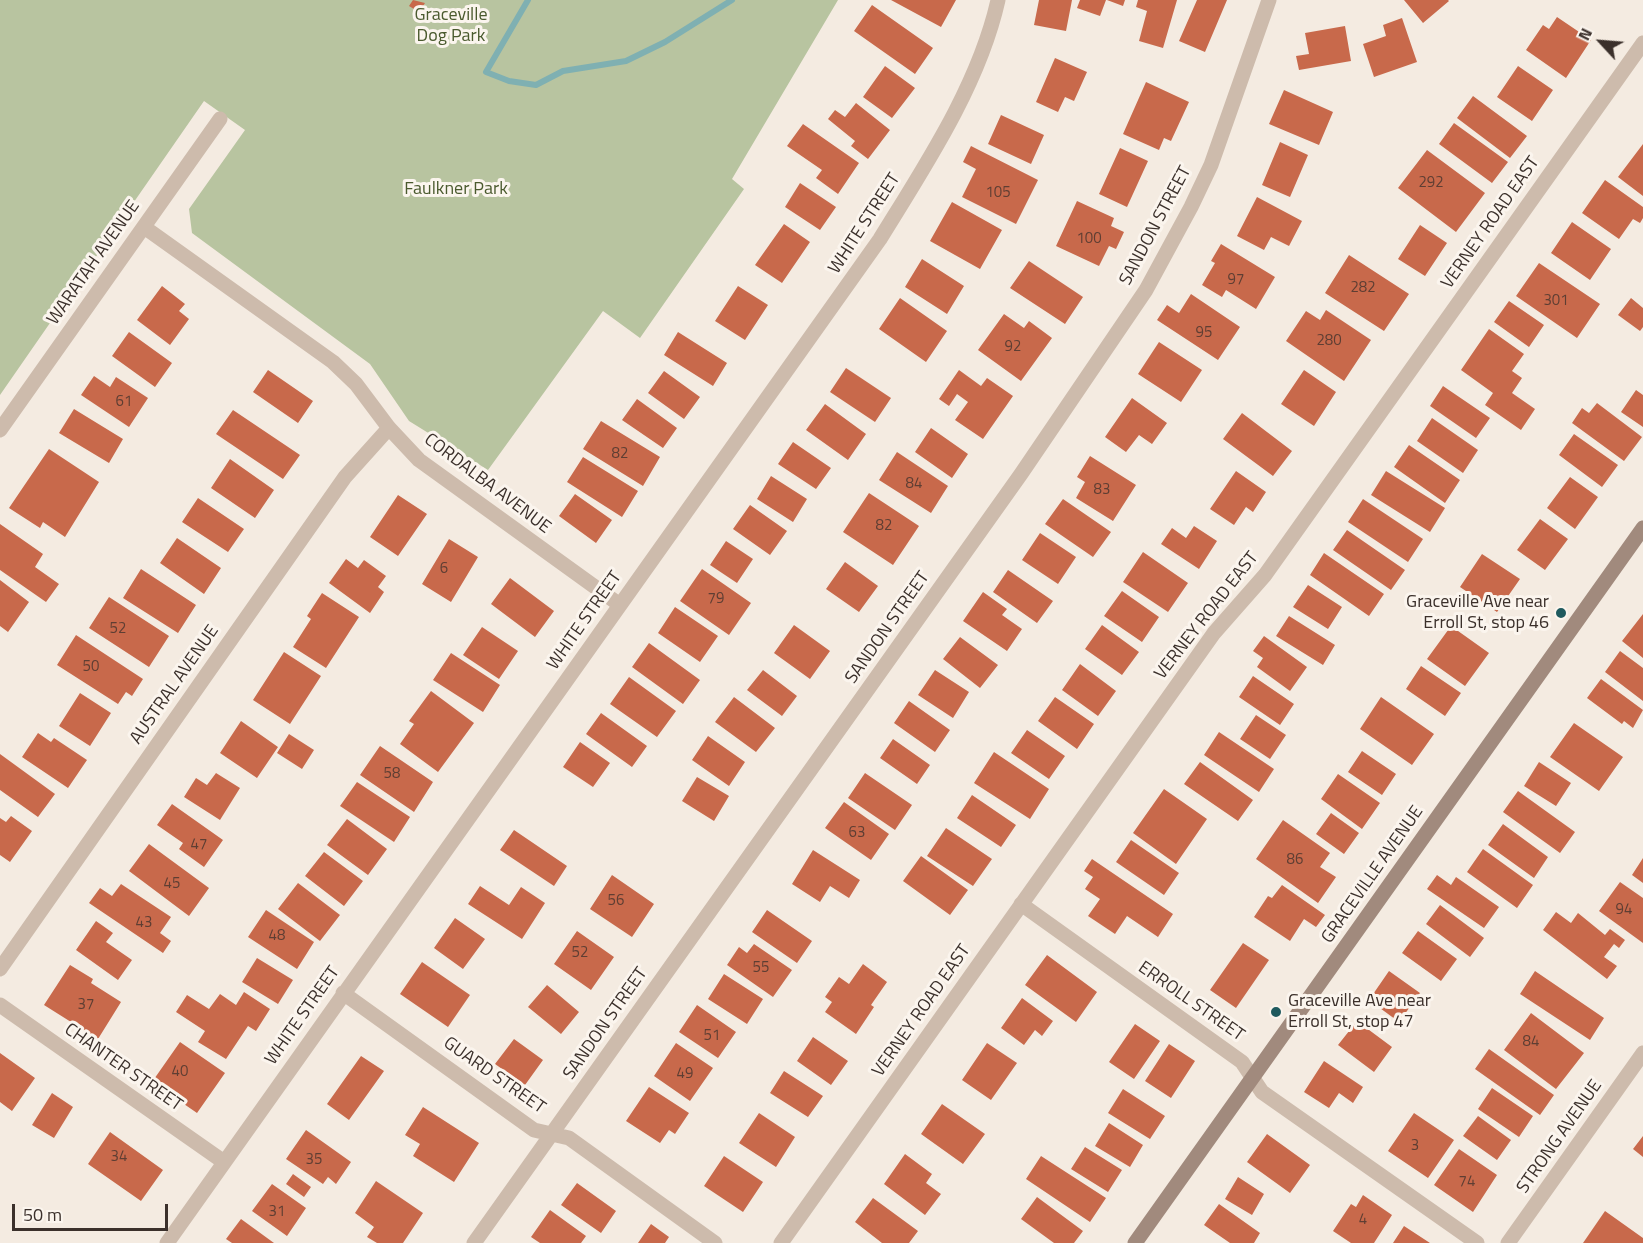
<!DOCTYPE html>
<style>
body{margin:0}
#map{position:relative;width:1643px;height:1243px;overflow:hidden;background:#f4ebe1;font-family:"Titillium Web",sans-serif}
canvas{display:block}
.north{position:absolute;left:1571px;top:12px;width:60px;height:60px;-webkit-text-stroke:4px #fbf5ee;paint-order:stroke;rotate:296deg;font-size:16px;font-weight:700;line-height:24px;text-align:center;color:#3b302b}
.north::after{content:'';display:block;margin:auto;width:21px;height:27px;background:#3b302b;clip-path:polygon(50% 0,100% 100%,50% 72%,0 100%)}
.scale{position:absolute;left:12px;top:1204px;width:156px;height:27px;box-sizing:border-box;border:3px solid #3b302b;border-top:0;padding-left:8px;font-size:18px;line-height:21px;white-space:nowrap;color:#3b302b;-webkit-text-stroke:4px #fbf5ee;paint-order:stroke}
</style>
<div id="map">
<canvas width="1643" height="1243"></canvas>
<div class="north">N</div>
<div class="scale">50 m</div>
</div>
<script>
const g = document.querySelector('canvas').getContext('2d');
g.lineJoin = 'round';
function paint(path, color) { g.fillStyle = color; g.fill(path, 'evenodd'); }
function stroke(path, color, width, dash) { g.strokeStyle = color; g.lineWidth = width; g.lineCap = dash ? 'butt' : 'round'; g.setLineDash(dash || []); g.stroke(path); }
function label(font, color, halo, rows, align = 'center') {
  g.font = font + ' "Titillium Web",sans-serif'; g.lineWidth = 6; g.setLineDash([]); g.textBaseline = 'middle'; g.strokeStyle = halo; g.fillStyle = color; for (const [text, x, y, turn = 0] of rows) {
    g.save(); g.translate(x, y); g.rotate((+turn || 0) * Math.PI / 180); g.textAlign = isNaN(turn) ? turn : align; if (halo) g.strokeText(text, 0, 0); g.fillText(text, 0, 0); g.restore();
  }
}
paint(new Path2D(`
 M0,0h838l-106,179 12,10 -104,149 -37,-27 -115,159 -79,-49 -39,-57 -178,-131 -3,-24 56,-79 -41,-29 -204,294z`), '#b8c4a0');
stroke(new Path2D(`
 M528,0l-42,72 23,9 27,4 27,-14 63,-10 39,-19 67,-42`), '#7fb0b2', 6);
paint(new Path2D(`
 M413,0l12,3 -6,9 -10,-6z
 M891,0h65l-15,27z
 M1039,0h33l-6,31 -32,-6z
 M1080,0h26l-6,16 -23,-8z
 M1107,0h18l-2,6z
 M1138,0h39l-14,48 -24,-7 8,-30 -11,-4z
 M1197,0h30l-22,52 -26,-11z
 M1404,0h44l1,1 -26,22z
 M872,5l61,43 -18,26 -61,-43z
 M1557,17l34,23 -25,38 -40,-28 17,-25 6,4z
 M1402,18l15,44 -43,15 -11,-33 23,-8 -3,-11z
 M1345,26l6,35 -52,9 -3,-14 13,-2 -4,-21z
 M1055,58l32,14 -13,29 -9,-4 -7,15 -22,-10z
 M885,66l30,22 -23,30 -29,-21z
 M1518,66l35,24 -21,31 -35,-24z
 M1146,82l43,20 -18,39 -7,-3 -5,12 -36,-16z
 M1284,90l49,22 -14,33 -50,-21z
 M1473,96l54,40 -17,22 -53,-40z
 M856,103l34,27 -22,29 -17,-13 4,-5 -27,-22 7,-9 10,7z
 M1001,115l43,20 -13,29 -43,-20z
 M1454,123l54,39 -16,21 -53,-39z
 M803,124l56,39 -21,31 -22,-16 6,-8 -35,-24z
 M1280,142l28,13 -18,42 -28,-12z
 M1643,144v52l-25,-19z
 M971,146l67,34 -22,44 -54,-27 14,-28 -13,-7z
 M1120,148l28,13 -21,46 -28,-13z
 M1427,150l58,43 -29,39 -58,-44z
 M1605,180l38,27v11l-3,5 -7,-4 -14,20 -37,-26z
 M800,183l36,24 -16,23 -35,-23z
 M1257,197l45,24 -13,25 -18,-9 -7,13 -27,-14z
 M1077,201l37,17 -3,8 13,6 -8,17 -7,-3 -10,20 -43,-20z
 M952,202l50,28 -22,39 -50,-28z
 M1572,222l39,27 -21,31 -39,-27z
 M784,224l26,18 -28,41 -27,-18z
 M1420,225l27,18 -22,33 -27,-17z
 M1221,244l54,33 -19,32 -30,-19 -4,7 -20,-12 13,-22 -4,-2z
 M1349,255l60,39 -25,37 -59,-38z
 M922,259l42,27 -17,28 -42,-27z
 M1029,261l54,36 -18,27 -55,-36z
 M1539,263l61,41 -23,34 -61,-42z
 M162,286l23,18 -6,7 10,8 -19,26 -33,-25z
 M738,286l30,19 -23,35 -30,-19z
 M1191,294l49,33 -22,33 -61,-40 10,-15 12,8z
 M900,298l47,33 -21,31 -47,-33z
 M1631,298l12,10v19l-3,4 -22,-16z
 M1509,301l35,24 -15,22 -35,-25z
 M1326,310l45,30 -27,41 -58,-40 20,-30 14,9z
 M1004,314l20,14 5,-7 23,17 -31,43 -43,-31z
 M1489,329l35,25 -12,17 10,7 -10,15 23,16 -14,21 -36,-25 8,-12 -32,-23z
 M129,332l43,31 -17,24 -43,-31z
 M678,332l49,31 -14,23 -49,-31z
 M1159,342l43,28 -21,32 -43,-28z
 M846,368l45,30 -16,24 -45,-30z
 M268,370l45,31 -15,22 -45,-31z
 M959,370l22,16 6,-8 26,18 -30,43 -28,-19 13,-18 -11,-8 -8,12 -10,-7z
 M1304,370l32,22 -22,34 -33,-22z
 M664,371l36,26 -16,22 -36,-26z
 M94,376l16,11 6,-10 32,21 -19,29 -48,-32z
 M1443,386l47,32 -14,20 -46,-32z
 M1636,390l7,5v32l-22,-15z
 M1132,398l35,25 -15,21 -13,-9 -13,17 -21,-15z
 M637,399l40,29 -14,20 -41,-28z
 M1597,403l45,34 -18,24 -52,-38 10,-15 7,5z
 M825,404l41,30 -18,26 -42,-30z
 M74,409l49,30 -14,24 -50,-30z
 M233,410l67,45 -17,24 -67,-45z
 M1242,413l50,38 -19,25 -50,-37z
 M1432,418l46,32 -15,23 -46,-32z
 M601,421l59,36 -17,29 -60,-37z
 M931,428l37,26 -16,24 -37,-26z
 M1574,434l44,31 -16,22 -43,-32z
 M793,442l38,26 -15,21 -38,-25z
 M1409,445l51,35 -15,23 -51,-36z
 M49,449l50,33 -34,55 -22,-15 -3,6 -31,-20z
 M897,452l51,34 -17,27 -52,-33z
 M1090,456l46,29 -23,36 -37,-23 9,-16 -8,-5z
 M583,457l55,34 -16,26 -55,-35z
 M230,459l44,31 -19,28 -44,-30z
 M1236,471l30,21 -13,20 -7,-5 -12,18 -24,-16z
 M1386,471l59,37 -15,24 -59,-37z
 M771,476l36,23 -14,23 -36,-23z
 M1570,477l28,20 -23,32 -28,-21z
 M869,493l50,33 -26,39 -50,-33z
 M575,494l37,26 -16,23 -37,-27z
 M398,495l29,19 -29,42 -28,-19z
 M198,498l46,31 -16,23 -46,-30z
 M1063,499l48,33 -18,25 -48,-33z
 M1363,499l60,40 -15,23 -60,-40z
 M750,505l37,26 -17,24 -37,-26z
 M1540,519l28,20 -23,31 -28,-20z
 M0,524l43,30 -8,13 24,17 -13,18 -46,-32z
 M1194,526l23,15 -18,28 -38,-25 11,-16 14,10z
 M1347,530l58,40 -14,20 -58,-40z
 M1040,533l36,24 -18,27 -36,-24z
 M177,538l44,30 -17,26 -44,-31z
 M449,539l29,18 -27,45 -29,-18z
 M726,541l27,18 -16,24 -27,-18z
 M1143,552l45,31 -20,29 -45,-30z
 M1324,553l60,41 -15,22 -59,-41z
 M1482,554l38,25 -23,33 -37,-25z
 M346,559l12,9 6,-8 22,16 -8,11 6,5 -14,21 -41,-30z
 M845,562l33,24 -19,26 -33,-23z
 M141,569l55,36 -18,28 -55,-35z
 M702,569l49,34 -22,32 -49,-34z
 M1008,570l45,31 -16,22 -44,-31z
 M510,578l44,33 -19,26 -44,-33z
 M0,580l29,22 -21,30 -8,-6z
 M1308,585l34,22 -14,22 -35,-22z
 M1122,591l37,26 -17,25 -38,-26z
 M983,592l24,17 -5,6 20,14 -15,22 -44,-30z
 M322,593l37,24 -33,51 -33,-21 18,-28 -4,-3z
 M109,597l60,39 -20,31 -60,-39z
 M675,607l43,29 -18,26 -42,-29z
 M1643,614v44l-21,-17z
 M1289,616l46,29 -12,20 -47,-29z
 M794,625l36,26 -20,28 -36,-26z
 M1102,625l37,27 -17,23 -37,-26z
 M1451,626l38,27 -24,33 -38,-27z
 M482,627l36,24 -19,28 -36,-24z
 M76,635l67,44 -11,17 -6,-4 -8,12 -61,-39z
 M1264,636l43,31 -17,24 -33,-24 6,-9 -10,-7z
 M960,637l38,28 -18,23 -37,-29z
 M649,643l51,37 -17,24 -51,-37z
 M1620,651l23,17v33l-38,-29z
 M284,652l37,24 -31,48 -37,-24z
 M451,653l49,32 -17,27 -50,-32z
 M1080,664l36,27 -18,25 -36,-26z
 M1421,666l40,27 -16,23 -39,-27z
 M763,670l34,26 -15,20 -35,-26z
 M935,670l34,22 -16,26 -35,-23z
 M1253,676l41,28 -14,21 -41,-28z
 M629,677l47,34 -19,26 -47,-33z
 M1601,679l42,31 -10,18 -9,-7 -2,3 -35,-26z
 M431,691l43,32 -36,49 -38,-28 14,-20 -5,-3z
 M80,693l31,20 -21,33 -31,-20z
 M734,697l41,31 -19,24 -41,-30z
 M1055,697l39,27 -17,25 -39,-28z
 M1381,697l53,37 -22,31 -52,-36z
 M909,701l41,29 -15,22 -41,-29z
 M601,713l46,33 -15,21 -46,-33z
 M1256,715l30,20 -16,24 -30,-20z
 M241,721l37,26 -21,31 -37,-25z
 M1574,723l49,34 -24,34 -49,-34z
 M1027,730l38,26 -16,23 -38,-26z
 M1219,732l55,37 -15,23 -55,-37z
 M38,733l13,9 3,-4 33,22 -19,28 -46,-31z
 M289,734l25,16 -12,19 -25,-16z
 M708,736l37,26 -16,24 -37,-26z
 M893,739l37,26 -13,19 -37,-26z
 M580,742l30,21 -17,24 -30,-20z
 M380,746l53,36 -19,30 -54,-37z
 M1362,751l34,23 -14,21 -34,-23z
 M994,752l55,37 -19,30 -56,-36z
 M0,754l55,40 -17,23 -38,-27z
 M1200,762l53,38 -15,21 -54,-37z
 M1539,762l32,21 -15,23 -32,-20z
 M216,773l24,15 -20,32 -36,-23 12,-19 11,7z
 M865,773l47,32 -17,25 -47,-32z
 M1338,774l42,29 -18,26 -41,-30z
 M697,777l32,19 -15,25 -32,-20z
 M357,782l53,35 -16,25 -54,-36z
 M1164,789l43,30 -31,45 -43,-31z
 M1518,791l57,41 -15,21 -57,-41z
 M972,795l44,30 -15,22 -44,-29z
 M844,802l45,32 -18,26 -46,-32z
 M172,804l51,36 -19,27 -25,-18 4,-6 -26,-18z
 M1331,813l28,20 -15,21 -28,-20z
 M11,816l21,15 -22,31 -10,-7v-37l6,4z
 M347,819l40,30 -19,26 -41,-30z
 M1283,820l47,33 -10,14 16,10 -18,26 -62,-44z
 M1503,824l45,33 -14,21 -46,-33z
 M946,828l46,31 -19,27 -46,-30z
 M514,830l53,36 -13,20 -54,-36z
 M1131,840l48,33 -15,22 -48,-33z
 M149,844l60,44 -20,28 -60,-45z
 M1483,849l50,36 -16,23 -50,-36z
 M813,850l47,30 -11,18 -19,-12 -10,16 -28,-18z
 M324,852l39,29 -19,25 -39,-30z
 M921,856l47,34 -18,25 -47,-34z
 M1643,858v25l-11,-8z
 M1092,859l81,55 -15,23 -31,-21 -12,18 -27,-18 12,-17 -15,-10 8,-12 -9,-6z
 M612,875l42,29 -22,33 -42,-28z
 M1437,875l14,10 5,-8 43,30 -15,21 -57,-39z
 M1620,882l23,16v45l-44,-32z
 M298,883l42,32 -20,26 -42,-32z
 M121,884l50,33 -11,16 11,8 -8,12 -74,-50 11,-15 12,8z
 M1282,885l43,30 -9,12 -12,-8 -14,22 -36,-24 14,-21 4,2z
 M480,886l29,19 12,-18 24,16 -23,36 -54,-35z
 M1440,905l44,33 -14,19 -44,-33z
 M266,910l48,32 -17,27 -49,-32z
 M767,910l45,31 -15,22 -45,-31z
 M1556,912l15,11 7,-10 27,22 5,-6 15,11 -6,8 -5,-4 -10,13 13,9 -10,13 -64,-49z
 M455,918l30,21 -22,30 -29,-21z
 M96,921l17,12 -7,9 26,18 -14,20 -42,-30z
 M577,931l37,26 -23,33 -37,-26z
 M1418,931l39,28 -16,22 -39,-28z
 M1243,943l26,17 -33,48 -26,-18z
 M754,944l38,26 -19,27 -46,-32 12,-18 8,6z
 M1047,955l50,37 -21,30 -51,-37z
 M257,958l36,22 -15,24 -36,-22z
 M422,962l48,33 -22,32 -48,-33z
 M863,964l24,18 -16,23 3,2 -18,27 -31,-22 7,-10 -7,-5 14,-20 10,7z
 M70,965l23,14 -2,4 30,19 -23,37 -54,-34z
 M1389,971l31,22 -21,29 -30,-22z
 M1535,971l69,47 -14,22 -70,-46z
 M724,974l39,25 -16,25 -39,-25z
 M547,985l32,27 -18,22 -33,-27z
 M244,992l26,17 -14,22 -8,-5 -22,33 -28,-17 7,-11 -29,-19 11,-17 22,14 11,-15 16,11z
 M1022,998l31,23 -11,15 -7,-6 -11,15 -23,-17z
 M697,1005l39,27 -18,26 -39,-26z
 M1531,1013l53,40 -28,36 -52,-39z
 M1357,1021l35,26 -18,25 -36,-27z
 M1135,1024l25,17 -26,38 -25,-17z
 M813,1037l35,24 -17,24 -34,-24z
 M514,1039l29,21 -18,25 -30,-21z
 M180,1042l45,31 -28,40 -45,-31z
 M676,1043l37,25 -23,33 -36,-25z
 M987,1043l30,20 -26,37 -29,-20z
 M1169,1044l26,17 -24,37 -26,-17z
 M1489,1049l65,46 -14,20 -65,-46z
 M0,1053l35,25 -23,33 -12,-9z
 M361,1056l23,15 -35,49 -22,-16z
 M1324,1061l39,26 -10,16 -14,-10 -10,15 -25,-16z
 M784,1071l39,25 -15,21 -38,-24z
 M649,1087l40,26 -14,21 -6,-4 -9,13 -34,-22z
 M1492,1088l41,28 -14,21 -41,-28z
 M1123,1089l42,27 -15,23 -42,-26z
 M52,1093l21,14 -19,31 -22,-13z
 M942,1104l43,30 -22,30 -42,-30z
 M423,1107l56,36 -25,39 -41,-26 7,-12 -15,-9z
 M759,1113l36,24 -19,30 -37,-24z
 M1414,1113l40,27 -26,38 -40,-27z
 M1478,1116l33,24 -14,20 -34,-24z
 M1109,1123l34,22 -13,22 -35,-21z
 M306,1130l45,32 -15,22 -8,-7 -5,7 -37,-25z
 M110,1132l53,38 -22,31 -53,-37z
 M1267,1134l43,31 -20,28 -43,-31z
 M1643,1136v21l-10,-8z
 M1085,1147l37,23 -14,22 -37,-23z
 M1459,1149l38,26 -24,37 -39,-27z
 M905,1154l27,20 -6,9 15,11 -16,21 -41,-31z
 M724,1156l39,26 -20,30 -39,-26z
 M1041,1156l65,42 -16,24 -64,-43z
 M293,1174l18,13 -7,10 -18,-13z
 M1238,1177l26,17 -12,21 -27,-16z
 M376,1181l47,32 -20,30h-26l-10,-6 7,-10 -19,-14z
 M577,1183l39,28 -15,22 -40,-28z
 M272,1184l34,24 -19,28 -35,-25z
 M1363,1195l29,20 -18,28h-23l-18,-12 18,-27 5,3z
 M1037,1197l46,34 -9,12h-20l-33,-24z
 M873,1198l45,33 -9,12h-27l-27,-21z
 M1219,1204l41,29 -6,10h-24l-26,-18z
 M550,1210l36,26 -5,7h-41l-9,-6z
 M1605,1211l38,27v5h-60z
 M241,1219l33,24h-42l-6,-4z
 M651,1224l18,13 -4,6h-27z
 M1404,1226l26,17h-37z`), '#c8694b');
stroke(new Path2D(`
 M144,227l189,135 23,22 33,44 30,32 201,145
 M0,430l220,-311
 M1021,904l221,158 20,30 215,151
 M0,969l345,-492 44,-49
 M343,993l191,137 35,8 146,105
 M0,1005l224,157
 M167,1243l713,-1004c45,-73 99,-154 118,-239
 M474,1243l547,-769 125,-184 45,-83 20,-42 58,-165
 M781,1243l433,-610 51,-58 378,-532
 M1508,1243l135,-190`), '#cdbbac', 15);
stroke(new Path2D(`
 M1135,1243l508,-715`), '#a18a7d', 15);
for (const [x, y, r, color] of [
 [1561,613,6,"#1f5a5e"],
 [1276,1012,6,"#1f5a5e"]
]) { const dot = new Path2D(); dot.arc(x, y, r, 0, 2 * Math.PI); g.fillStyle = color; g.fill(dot); stroke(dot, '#fbf5ee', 2); }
label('15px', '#5e3e33', null, [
 ["292",1431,183],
 ["105",998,193],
 ["100",1089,239],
 ["97",1236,280],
 ["282",1363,288],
 ["301",1556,301],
 ["95",1204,333],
 ["280",1329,341],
 ["92",1013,347],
 ["61",124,402],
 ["82",620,454],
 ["84",914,484],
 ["83",1102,490],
 ["82",884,526],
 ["6",444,569],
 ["79",716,599],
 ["52",118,629],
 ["50",91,667],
 ["58",392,774],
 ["63",857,833],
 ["47",199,845],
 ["86",1295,860],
 ["45",172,884],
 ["56",616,901],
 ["94",1624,910],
 ["43",144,923],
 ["48",277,936],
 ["52",580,953],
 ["55",761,968],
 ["37",86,1005],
 ["51",712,1036],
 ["84",1531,1042],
 ["40",180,1072],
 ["49",685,1074],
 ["3",1415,1146],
 ["34",119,1157],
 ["35",314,1160],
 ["74",1467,1182],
 ["31",277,1212],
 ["4",1363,1220]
]);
label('18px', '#4a5a2e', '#fbf5ee', [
 ["Graceville",451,16],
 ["Dog Park",451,37],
 ["Faulkner Park",456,190]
]);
label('18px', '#3b302b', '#fbf5ee', [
 ["VERNEY ROAD EAST",1491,223,-55],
 ["WHITE STREET",865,224,-57],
 ["SANDON STREET",1156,226,-62],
 ["WARATAH AVENUE",94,263,-55],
 ["CORDALBA AVENUE",487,484,37],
 ["VERNEY ROAD EAST",1207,616,-52],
 ["WHITE STREET",585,621,-55],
 ["SANDON STREET",888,628,-55],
 ["AUSTRAL AVENUE",175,685,-55],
 ["GRACEVILLE AVENUE",1373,875,-55],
 ["ERROLL STREET",1191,1002,35],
 ["VERNEY ROAD EAST",922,1011,-55],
 ["WHITE STREET",303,1016,-55],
 ["SANDON STREET",606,1024,-55],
 ["CHANTER STREET",123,1068,35],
 ["GUARD STREET",494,1076,35],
 ["STRONG AVENUE",1560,1137,-55]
]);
label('18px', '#3b302b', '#fbf5ee', [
 ["Graceville Ave near",1549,603],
 ["Erroll St, stop 46",1549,624],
 ["Graceville Ave near",1288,1002,"left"],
 ["Erroll St, stop 47",1288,1023,"left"]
], 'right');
</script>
